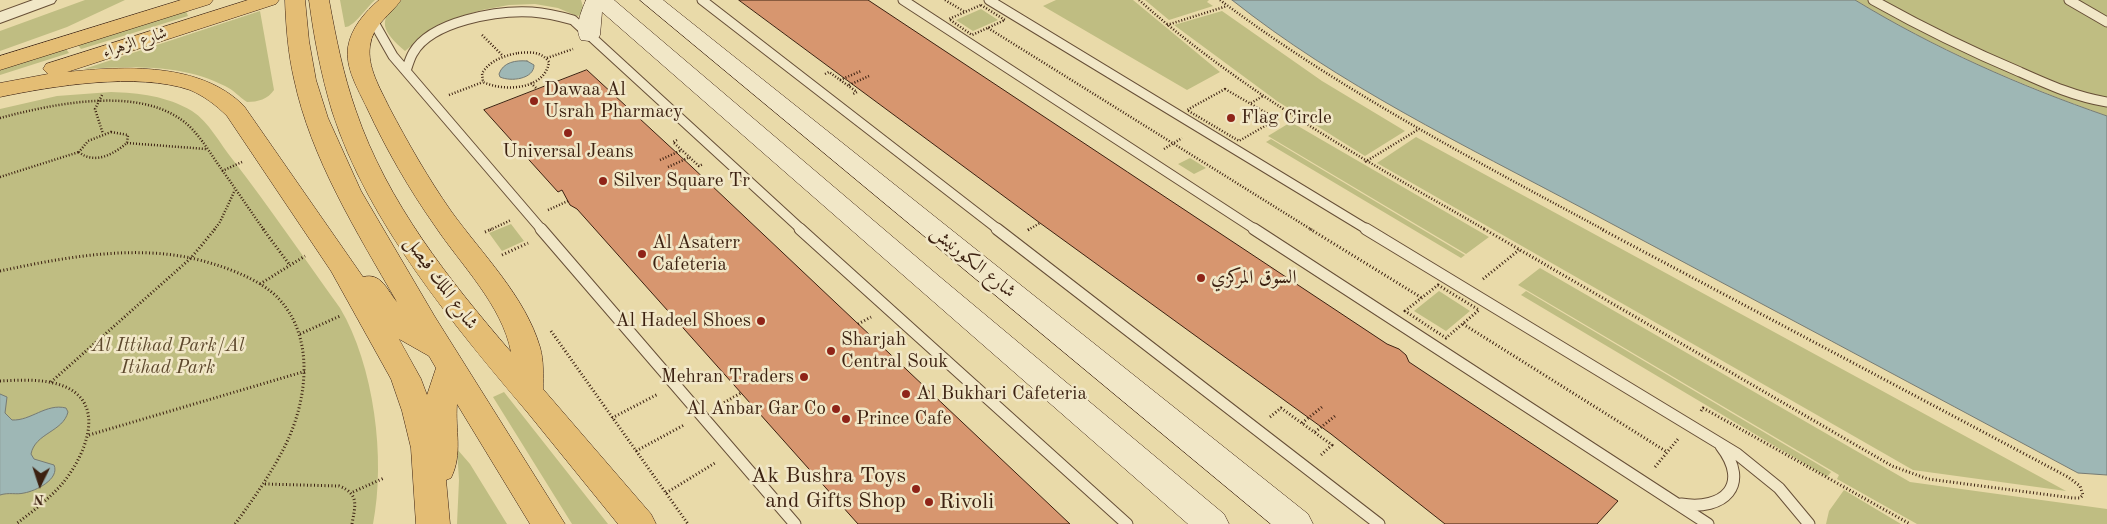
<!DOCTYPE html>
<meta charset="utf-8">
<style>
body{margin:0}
#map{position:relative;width:2107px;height:524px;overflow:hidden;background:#e9daa9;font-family:"Old Standard TT",serif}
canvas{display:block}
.north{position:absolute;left:15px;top:459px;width:50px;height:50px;-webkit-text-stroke:4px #f1e7c7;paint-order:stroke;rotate:184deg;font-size:14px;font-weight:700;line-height:20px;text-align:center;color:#3c2111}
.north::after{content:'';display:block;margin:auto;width:18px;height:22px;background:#3c2111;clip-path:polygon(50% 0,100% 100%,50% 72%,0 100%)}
</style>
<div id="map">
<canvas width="2107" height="524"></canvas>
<div class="north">N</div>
</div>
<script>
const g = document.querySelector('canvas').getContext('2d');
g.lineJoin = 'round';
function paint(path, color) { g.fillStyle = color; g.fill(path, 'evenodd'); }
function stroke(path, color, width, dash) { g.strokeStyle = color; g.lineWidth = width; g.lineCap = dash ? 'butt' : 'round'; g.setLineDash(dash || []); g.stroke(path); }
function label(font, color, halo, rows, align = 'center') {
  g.font = font + ' "Old Standard TT",Amiri,serif'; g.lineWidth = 5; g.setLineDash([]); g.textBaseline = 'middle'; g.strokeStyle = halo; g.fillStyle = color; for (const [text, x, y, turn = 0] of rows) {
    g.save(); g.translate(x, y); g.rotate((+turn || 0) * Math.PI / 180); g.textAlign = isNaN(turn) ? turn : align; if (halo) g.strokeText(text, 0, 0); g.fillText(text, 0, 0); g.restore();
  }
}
paint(new Path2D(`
 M85,0h40l-58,27 -67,24v-20z
 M340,0h35c-8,7 -22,28 -30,27z
 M402,0h179l4,14 -8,2 -19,-8 -23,-4 -26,1 -27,5 -27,8 -23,11 -27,22c-22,-19 -30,-31 -3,-51z
 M1056,0h77l87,72 -33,18 -144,-84z
 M1145,0h64l-2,2 6,4 -44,14z
 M1855,0h252v116c-87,-31 -173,-68 -252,-116z
 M981,9l17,11 -25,11 -17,-11z
 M186,11l2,5 -107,33 -3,-4z
 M260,11l14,79c-6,9 -16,12 -27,12 -8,-5 -13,-12 -22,-16 -42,-22 -95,-20 -141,-17z
 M1222,11l100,70 83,50 -40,25 -88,-55 -103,-76z
 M66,49l3,4 -69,22v-6z
 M111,92c28,1 56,4 81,19 17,11 28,33 41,49 37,48 71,98 107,148 34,57 46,151 33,216h-373v-415l57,-13z
 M1291,122l198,115 -23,17 -198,-118z
 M1416,137l650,354 -153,-21 -536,-307z
 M1271,139l194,116 -4,3 -195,-116z
 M1190,158l16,10 -12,6 -16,-10z
 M511,224l13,17 -22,10 -13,-18z
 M1540,268l370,214 197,27v15h-190l-80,-45 2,-4 -321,-190z
 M1439,291l31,20 -24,20 -32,-20z
 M1526,291l305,181 -4,5 -306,-182z
 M504,392l104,132h-36l-79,-127z
 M457,449l13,15 37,60h-50l2,-44z
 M1844,490l57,34h-75l3,-13z`), '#bfbd82');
const water = new Path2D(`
 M1232,0h623c79,48 165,86 252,116v359l-29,-2c-164,-88 -329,-176 -494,-264 -120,-64 -245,-124 -352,-209z
 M527,61l7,4c0,14 -23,17 -34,12l-1,-3c4,-12 17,-14 28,-13z
 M0,394l7,3 -2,16 7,7c19,1 34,-17 54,-12l2,4c-5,20 -33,21 -37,42l3,5 20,6c6,14 -18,26 -30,28 -8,2 -15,-1 -24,2z`);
paint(water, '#9eb7b5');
stroke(water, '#777b73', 1);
const building = new Path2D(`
 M739,0h129l519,344 12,5 7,6 3,7 209,139 -21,23h-152l-114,-90 -291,-211z
 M587,70l105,97 378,357h-212l-281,-315 -7,-4 -8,-15 -4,2 -74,-82z`);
paint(building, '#d7966f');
stroke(building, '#3c2111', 1);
const serviceFar1 = new Path2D(`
 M702,0l297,230
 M903,0l353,230
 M989,0l379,230
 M1873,0c48,27 97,51 147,72 29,13 56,25 87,30
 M2069,0l38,22
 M372,19l21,37 149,174
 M406,71c2,-6 4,-13 7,-18 18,-32 85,-43 119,-41 14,1 27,4 41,8l229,210`);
const service = new Path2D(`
 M541,229l254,295
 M800,229l327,295
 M997,229l382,295
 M1254,229l454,295
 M1366,229l371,225 42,34 30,36
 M1681,504c43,7 70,-19 40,-58`);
const minor = new Path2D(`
 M33,0h23l-2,3 -54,20v-11z`);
const secondary = new Path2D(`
 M586,0h28l326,277 284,237 5,10h-41l-586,-512 -2,23 -3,5 -8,1 -8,-1c-7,-12 0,-28 5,-40z
 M640,0h23l645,514 5,10h-42z`);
const primary = new Path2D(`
 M181,0h32l-3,4 -210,66v-14z
 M248,0h31l-3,4 -209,68c58,-6 133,-10 177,34l119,171c18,-5 24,13 34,25 -40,-70 -86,-143 -103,-223 -6,-26 -8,-52 -9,-79h20l4,41 7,39 12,38 33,73 74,126 130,207h-35l-73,-120c-2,26 6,50 -6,74l-5,2 4,44h-34l-5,-76 -9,-37 -11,-32 -60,-108 -104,-155c-11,-11 -23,-20 -37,-26 -53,-18 -137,-4 -190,7v-14l48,-9 -5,-5 3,-5zM399,339l30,17 7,12 -9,27 -6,-16z
 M309,0h20c7,38 14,74 27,111 31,91 93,169 155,241 -9,-47 -50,-87 -76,-126 -26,-37 -49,-77 -68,-118 -9,-19 -22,-40 -19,-61 3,-19 17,-35 31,-47h22c-11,16 -28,24 -31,46 -3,21 10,42 19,61 19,36 39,71 62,104 31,43 74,85 89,136 4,14 3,28 3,42l108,125 5,10h-38c-30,-37 -60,-74 -90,-111 -75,-89 -160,-190 -196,-302 -11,-37 -18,-73 -23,-111z`);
stroke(serviceFar1, '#674f37', 11);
stroke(service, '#674f37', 13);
stroke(minor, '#674f37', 2);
stroke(secondary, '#3c2111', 1);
stroke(primary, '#3c2111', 1);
stroke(new Path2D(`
 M945,0l20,12
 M1139,0c104,93 226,160 347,230
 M1220,0c120,90 252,159 384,230
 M981,5l24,15 -33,15 -23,-16z
 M1167,25l60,-19
 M988,28l324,202
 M482,35l21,21
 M518,53c12,-1 23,-2 31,9 -4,28 -45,30 -66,20l-1,-9c9,-13 21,-17 36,-20z
 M547,58l26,-9
 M825,74l4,-2 28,20 -4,2
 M840,80l21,-9
 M531,83l6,6
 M849,85l20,-9
 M1225,89l52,30 -38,22 -52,-31z
 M102,95l-7,14 8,25
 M449,95l34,-13
 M1251,103l12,-7
 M0,118c53,-14 142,-34 188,7 13,12 22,28 32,42 15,21 29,42 44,63
 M111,132l17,3 -1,8c-13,11 -33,22 -48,9l9,-11z
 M677,140l-4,2 26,24 4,-2
 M127,143l79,6
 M1164,149l18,-11
 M660,160l22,-10
 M1365,162l54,-33
 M668,167l22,-10
 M222,171l20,-9
 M0,177l79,-25
 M548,210l20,-9
 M214,230l6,-8 15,-32
 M490,230l21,-10
 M1028,230l12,-7`), '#3c2111', 2.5, [1, 2]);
stroke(new Path2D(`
 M263,229l26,35
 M1310,229l112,69
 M1484,229l408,237 36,13 145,19h7l3,-3 -3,-9 -12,-9 -467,-248
 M1028,230l2,-1
 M485,232l7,-3
 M502,255l26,-12
 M0,271c61,-13 129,-26 191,-13 27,6 69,20 88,41 37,40 28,104 5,149 -14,27 -31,52 -49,76
 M1483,279l36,-29
 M260,284l45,-28
 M1438,285l41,25 -33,28 -41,-27z
 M858,324l13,-7
 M1463,324l204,128
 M551,331l137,193
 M300,334l40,-18
 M0,381c22,-1 47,-3 68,7 39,20 15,71 -6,96 -13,15 -30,28 -46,40
 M51,382l140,-124 24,-29
 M718,406l23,-13
 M1701,411l2,-3 207,116
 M1270,417l11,-9 51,37 -11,10
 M612,418l46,-24
 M1302,423l20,-16
 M1315,432l20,-16
 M89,435l217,-64
 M636,451l48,-26
 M1655,467l23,-28
 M265,484l74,2c21,8 16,20 13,38
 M353,492l31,-14
 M666,493l49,-30`), '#3c2111', 3, [1, 2.5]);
stroke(serviceFar1, '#f1e7c7', 9);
stroke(service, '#f1e7c7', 11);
paint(minor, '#f1e7c7');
paint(secondary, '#f1e7c7');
paint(primary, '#e4bd74');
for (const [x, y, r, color] of [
 [534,101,5,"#8f2418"],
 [1231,118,5,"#8f2418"],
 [568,133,5,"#8f2418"],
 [603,181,5,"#8f2418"],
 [642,254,5,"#8f2418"],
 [1201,278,5,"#8f2418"],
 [761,321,5,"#8f2418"],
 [831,351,5,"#8f2418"],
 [804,377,5,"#8f2418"],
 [906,394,5,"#8f2418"],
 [836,409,5,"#8f2418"],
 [846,419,5,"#8f2418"],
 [916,489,5,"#8f2418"],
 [929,502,5,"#8f2418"]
]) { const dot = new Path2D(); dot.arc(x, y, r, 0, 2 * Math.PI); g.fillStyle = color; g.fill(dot); stroke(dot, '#f1e7c7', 2); }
label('16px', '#3c2111', '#f1e7c7', [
 ["شارع الزهراء",135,43,-18]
]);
label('19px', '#3c2111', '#f1e7c7', [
 ["Dawaa Al",544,90],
 ["Usrah Pharmacy",544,112],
 ["Flag Circle",1241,118],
 ["Universal Jeans",568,152,"center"],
 ["Silver Square Tr",613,181],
 ["Al Asaterr",652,243],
 ["Cafeteria",652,265],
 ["السوق المركزي",1211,278],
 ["Al Hadeel Shoes",751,321,"right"],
 ["Sharjah",841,340],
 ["Central Souk",841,362],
 ["Mehran Traders",794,377,"right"],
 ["Al Bukhari Cafeteria",916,394],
 ["Al Anbar Gar Co",826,409,"right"],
 ["Prince Cafe",856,419]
], 'left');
label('19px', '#3c2111', '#f1e7c7', [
 ["شارع الكورنيش",973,262,39],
 ["شارع الملك فيصل",441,283,54]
]);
label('italic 19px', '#5d482d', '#f1e7c7', [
 ["Al Ittihad Park/Al",168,346],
 ["Itihad Park",168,368]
]);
label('22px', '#3c2111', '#f1e7c7', [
 ["Ak Bushra Toys",906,476],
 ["and Gifts Shop",906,501],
 ["Rivoli",939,502,"left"]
], 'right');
</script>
